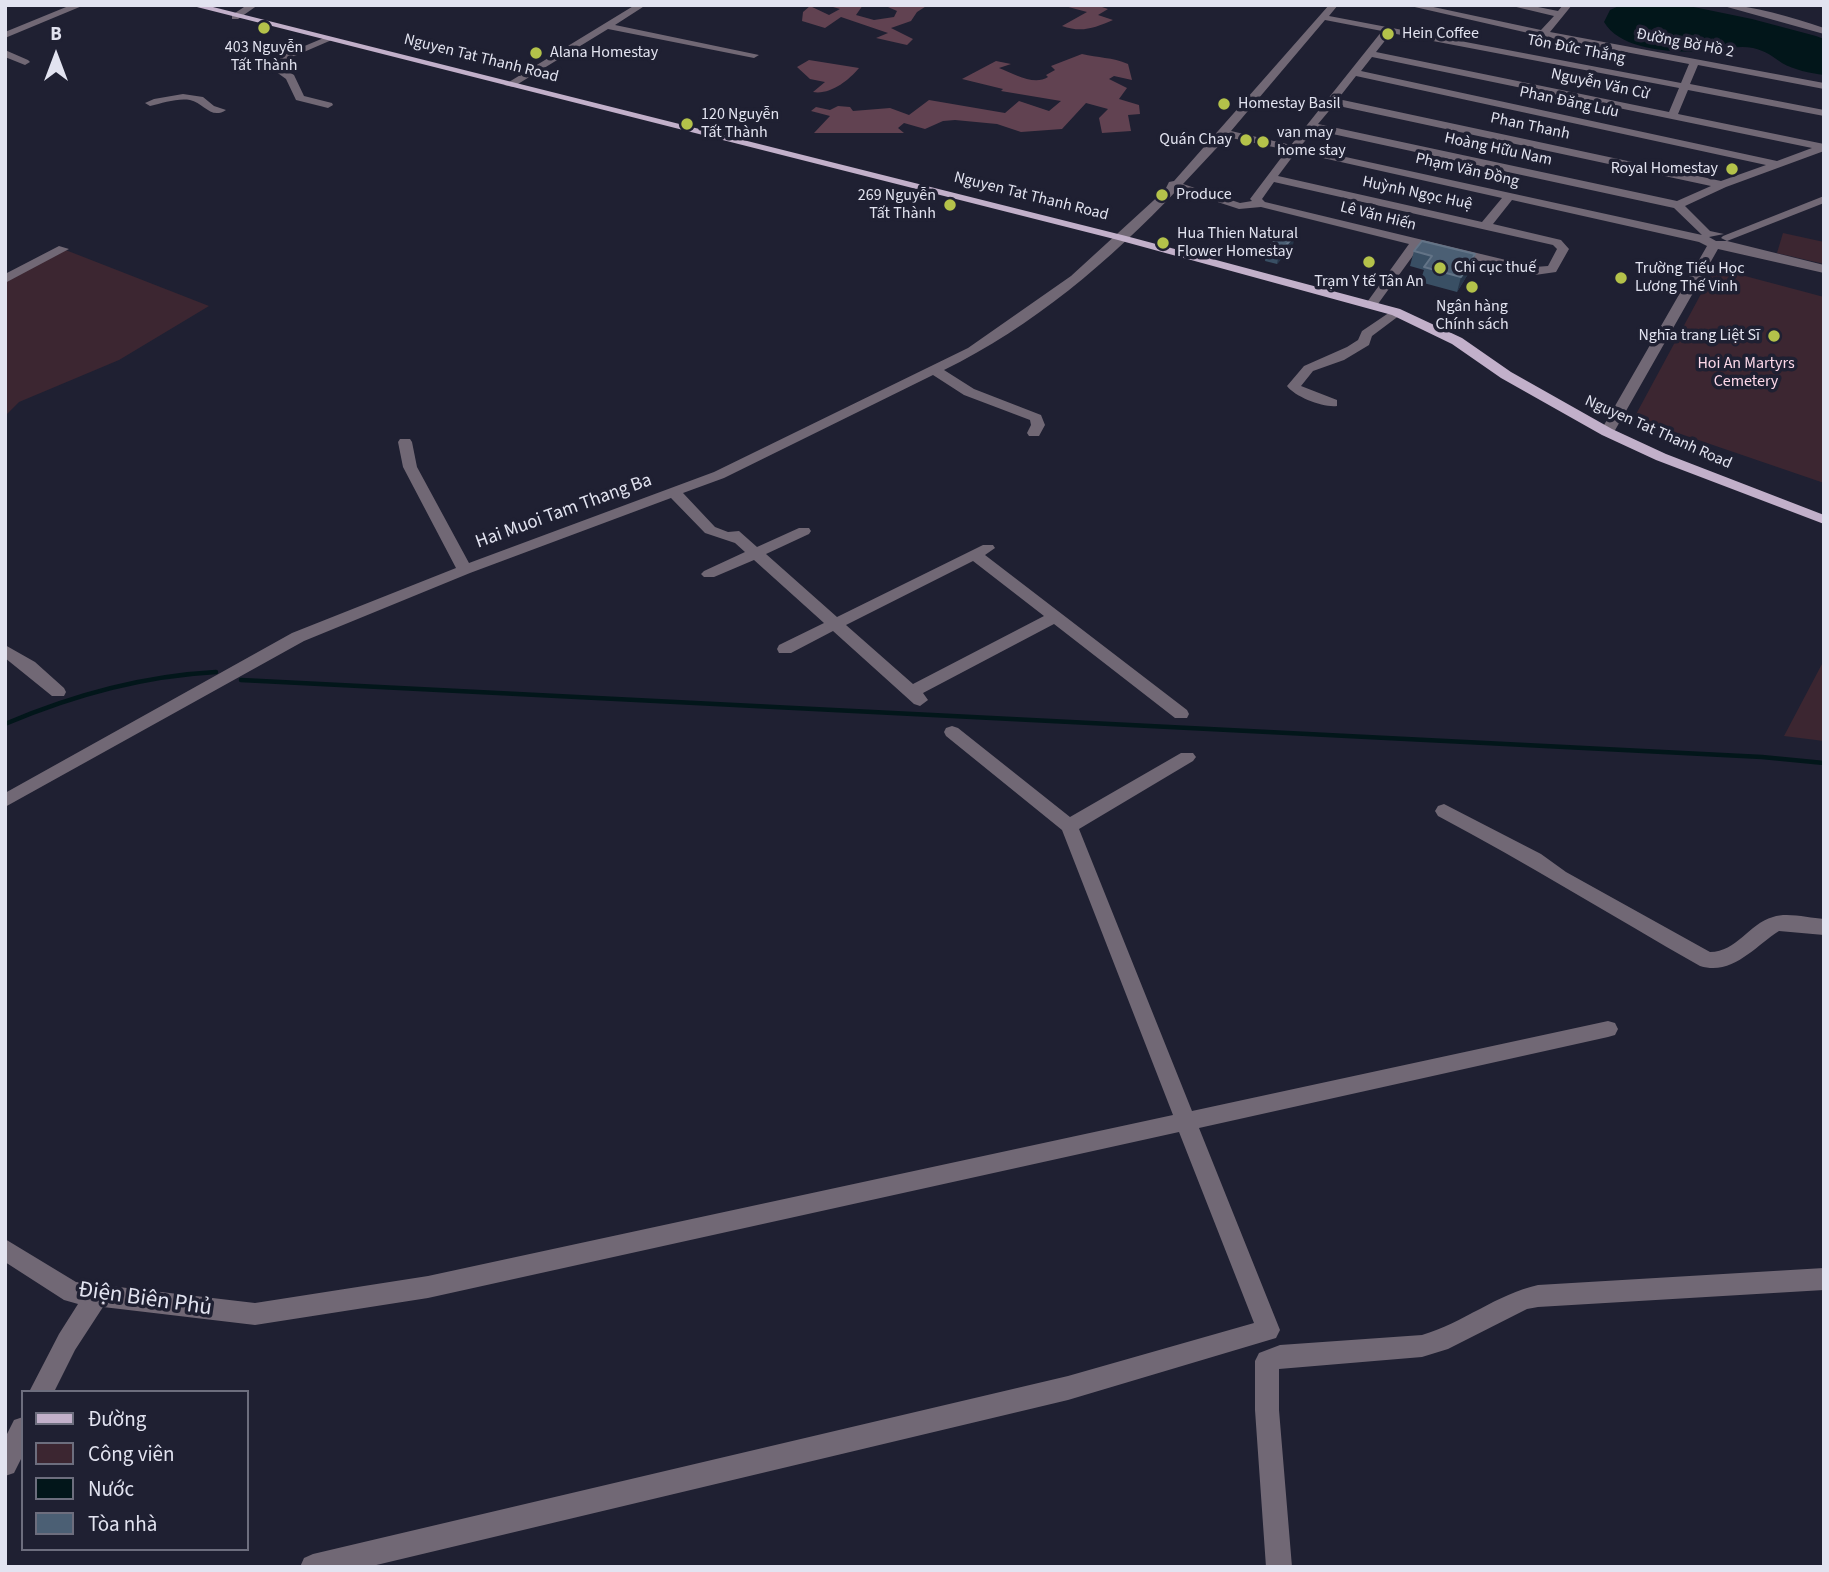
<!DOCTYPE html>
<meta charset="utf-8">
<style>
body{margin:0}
#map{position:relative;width:1829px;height:1572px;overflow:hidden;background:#1f2032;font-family:"Source Sans 3",sans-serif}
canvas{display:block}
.frame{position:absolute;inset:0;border:7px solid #e2e3f0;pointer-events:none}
.legend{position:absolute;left:21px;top:1390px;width:228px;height:161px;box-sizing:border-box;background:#1f2032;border:2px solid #6d6e7e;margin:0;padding:9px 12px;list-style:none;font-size:21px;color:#e2e3f0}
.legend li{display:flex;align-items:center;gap:14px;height:35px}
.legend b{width:35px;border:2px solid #6d6e7e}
.north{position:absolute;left:21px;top:21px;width:70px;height:70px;-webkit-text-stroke:5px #1f2032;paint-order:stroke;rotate:0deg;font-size:19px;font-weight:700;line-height:28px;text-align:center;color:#e2e3f0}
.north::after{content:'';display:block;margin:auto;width:24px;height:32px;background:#e2e3f0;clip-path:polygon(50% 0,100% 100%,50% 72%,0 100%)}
</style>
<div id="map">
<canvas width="1829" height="1572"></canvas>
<div class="frame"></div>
<ul class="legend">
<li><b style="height:9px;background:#c2b0ca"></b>Đường</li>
<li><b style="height:19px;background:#3c2631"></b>Công viên</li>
<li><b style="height:19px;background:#02161a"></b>Nước</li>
<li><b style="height:19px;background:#4b5f74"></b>Tòa nhà</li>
</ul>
<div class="north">B</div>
</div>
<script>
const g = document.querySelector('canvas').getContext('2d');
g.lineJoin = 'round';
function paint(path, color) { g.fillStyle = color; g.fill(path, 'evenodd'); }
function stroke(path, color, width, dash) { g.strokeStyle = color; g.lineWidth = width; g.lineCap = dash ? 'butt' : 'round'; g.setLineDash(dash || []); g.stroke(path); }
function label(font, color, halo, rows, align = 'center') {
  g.font = font + ' "Source Sans 3",sans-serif'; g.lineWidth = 7; g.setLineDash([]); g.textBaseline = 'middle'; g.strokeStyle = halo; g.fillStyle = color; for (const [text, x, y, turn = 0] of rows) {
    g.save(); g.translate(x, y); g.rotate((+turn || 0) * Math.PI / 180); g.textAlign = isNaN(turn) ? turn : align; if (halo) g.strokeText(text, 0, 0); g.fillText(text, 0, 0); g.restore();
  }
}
paint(new Path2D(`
 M1783,233l41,9v22l-47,-11z
 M63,249l146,57 -90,54 -100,42 -14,14v-137z
 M1715,268l109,29v186l-190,-65z
 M1822,664l2,77 -40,-5z`), '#3c2631');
paint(new Path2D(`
 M826,5h37l-7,10 18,5 20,-3 3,-6 -9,-4 2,-2h38l-11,7 -6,9 -20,7 22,11 -6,6 -31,-7 12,-5 -47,-16 -16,11 -23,-7 1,-9 7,-6 19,9 11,-6z
 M1061,5h35l12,4 -10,6 15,5c-19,8 -31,13 -51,6l25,-14z
 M1082,54c16,4 30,3 46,10l4,16 -18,-4 -5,3 18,9 -8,11 20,6 1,9 -12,1 3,16 -29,2 -3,-15 9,-9 -22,-6 -24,26 -41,3 -24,-8 -42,-4 -12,1 -18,8 -21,-6 -6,5 6,5h-90l16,-17 -19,-5 5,-4 14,3 8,-4 12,1 3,4 37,-3 19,7 20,-15 76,13 14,-12 30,10 12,-10 -60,-10 2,-2 -41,-10 34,-18 15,3 -12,4c15,6 35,18 49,9l-2,-2 9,-5 -4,-4z
 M809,60l50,8c-11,13 -29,27 -46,24l12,-10 -15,-3 -13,-12z`), '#614251');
paint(new Path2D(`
 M1621,5h63l68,14 64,17 8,3v36c-14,-2 -30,-5 -42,-12 -10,-7 -16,-12 -29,-15 -16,-3 -32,2 -48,3 -30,2 -84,0 -101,-29l6,-12z`), '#02161a');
stroke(new Path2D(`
 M241,680l1521,77 62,6
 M5,724c68,-29 137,-48 211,-52`), '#02161a', 4.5);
paint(new Path2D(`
 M71,5l11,1 -77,32v-6z
 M247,5h11l-20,14h-6v-4z
 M635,5h11l-31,20 144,30 -5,3 -146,-29 -95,58 -9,-2z
 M1329,5h9l-9,11 352,67 8,-19 -143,-27 -9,7 -5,-3 5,-6 -131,-30h18l117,25 13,-14 -46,-11h20l30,6 5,-6h9l-22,27 274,51v6l-126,-24 -8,19 134,26v6l-136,-26 -10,24 146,30v7l-98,36 -41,19 25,25 14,3 -15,3 7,4h11l-6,-3 2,-2 101,-40v7l-97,38 97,24v8l-106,-24 -104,183 -7,4 -7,-4 107,-186 -8,-4 -187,-42 -19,24 68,16 8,9 -13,23 -21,3 -115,-29 -45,62 -4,1 -6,-4 44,-61 -148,-37 -22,2 -61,-20c-68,72 -146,138 -234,181l30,19 67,26 4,10 -6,11h-10l-2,-3 4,-8 -1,-5 -66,-25 -31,-20 -209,103 -41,15 32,34 13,5 11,-1 18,16 42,-19h10l2,3 -2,3 -43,20 71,63 146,-72h10l2,3 -10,7 202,155 2,4 -2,4h-12l-121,-94 -131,69 5,7 -8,6 -6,-2 -81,-73 -42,22h-12l-2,-4 2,-4 45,-22 -70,-63 -40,17h-10l-3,-3 3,-3 41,-19 -10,-9 -30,-10 -34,-35 -201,75 -166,68 -299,166v-14l287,-160 164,-65 -53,-101 -5,-25 2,-3h10l2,3 5,25 52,96 245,-91 254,-124 103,-72 94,-86 4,-8 5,-1zM1325,20l57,11 -91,114 -60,-14zM1391,33l288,55 -10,24 -293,-60zM1372,57l440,91 -35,13 -416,-90zM1356,76l410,89 -45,16 -383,-82zM1334,105l377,81 -34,15 -359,-77zM1314,130l360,78 28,27 -402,-88zM1227,137l60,13 -37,49 2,2 -12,2 -57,-19zM1296,152l206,46 -20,24 -204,-46zM1274,182l279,63 4,4 -9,17 -13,1 -270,-65 -3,-3zM973,561l71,55 -131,68 -67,-59z
 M1720,5c35,0 70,12 104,23v6z
 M1819,5h5v4z
 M326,37l8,2 -58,25 18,11 10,21 28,7 1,2 -5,3 -32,-8 -10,-21 -22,-16z
 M5,50l23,10 2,2 -5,3 -20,-8z
 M183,94l20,3 11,9 12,4c-15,10 -22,-7 -36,-10 -13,-2 -27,3 -40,6l-5,-3 9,-4z
 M59,246l10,3 -64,34v-9z
 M1396,308l6,4 -2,3 -28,21 -3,9 -25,15 -31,11 -12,15 36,14v6c-13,2 -42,-9 -50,-20l17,-20 43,-19 11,-7 4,-9z
 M5,645l30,17 29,26 2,4 -2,4h-12l-47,-38z
 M952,726l6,2 112,89 111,-64h12l3,4 -3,4 -114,68 113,282 416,-90 7,2 3,6 -3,6 -7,2 -409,91 81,202 -4,8 -208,62 -700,167h-68l4,-9 9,-4 755,-178 186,-53 -75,-191 -751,166 -173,27 -152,-18 -28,43 -21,42h-25l30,-58 19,-30 -14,-4 -59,-38v-23l71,43 179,21 173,-27 745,-161 -111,-285 -116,-94 -2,-4 2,-4z
 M1444,804l97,50 25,18 144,80c27,0 38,-28 63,-35 14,-5 36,1 51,2v16l-45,-4c-24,15 -46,45 -79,35 -88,-50 -173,-103 -262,-150l-3,-5 3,-5z
 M1824,1268v22l-286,17 -11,2 -79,40 -26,8 -143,12v41l13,157h-26l-11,-157v-49l4,-8 21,-8 142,-10c41,-12 75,-41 116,-50z
 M23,1417v38l-9,18 -9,3v-38l9,-18z`), '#716875');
paint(new Path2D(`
 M189,5h16l921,231 274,73 62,29 49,34 101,57 54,25 158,61v9l-168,-64 -54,-25 -101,-57 -49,-34 -60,-29 -274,-75z`), '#c2b0ca');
paint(new Path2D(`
 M1293,245l-16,19 -12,-3 2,-11z
 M1414,251l61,3 -4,15 -14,23 -37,-10 4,-12 -14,-4z`), '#394f64');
paint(new Path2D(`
 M1295,235l-2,10 -16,19 2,-11z
 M1475,254l-4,15 -14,23 4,-15z`), '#27364a');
const building = new Path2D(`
 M1283,231l12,4 -16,18 -12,-3z
 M1422,241l53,13 -14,23 -37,-10 8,-11 -18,-5z`);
paint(building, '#4b5f74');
stroke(building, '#637487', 2);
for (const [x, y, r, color] of [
 [264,28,7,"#b4c24a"],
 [1388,34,7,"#b4c24a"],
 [536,53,7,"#b4c24a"],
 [1224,104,7,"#b4c24a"],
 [687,124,7,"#b4c24a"],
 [1246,140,7,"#b4c24a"],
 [1263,142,7,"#b4c24a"],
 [1732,169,7,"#b4c24a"],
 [1162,195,7,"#b4c24a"],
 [950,205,7,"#b4c24a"],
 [1163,243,7,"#b4c24a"],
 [1369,262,7,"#b4c24a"],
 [1440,268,7,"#b4c24a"],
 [1621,278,7,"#b4c24a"],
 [1472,287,7,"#b4c24a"],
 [1774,336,7,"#b4c24a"]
]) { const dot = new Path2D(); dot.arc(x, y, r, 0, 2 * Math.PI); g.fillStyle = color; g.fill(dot); stroke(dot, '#1f2032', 2.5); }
label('16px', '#e2e3f0', '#1f2032', [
 ["Hein Coffee",1402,34],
 ["403 Nguyễn",264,48,"center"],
 ["Tất Thành",264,66,"center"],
 ["Alana Homestay",550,53],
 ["Homestay Basil",1238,104],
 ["120 Nguyễn",701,115],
 ["Tất Thành",701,133],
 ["van may",1277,133],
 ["home stay",1277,151],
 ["Quán Chay",1232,140,"right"],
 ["Royal Homestay",1718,169,"right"],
 ["Produce",1176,195],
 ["269 Nguyễn",936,196,"right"],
 ["Tất Thành",936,214,"right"],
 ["Hua Thien Natural",1177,234],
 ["Flower Homestay",1177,252],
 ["Chi cục thuế",1454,268],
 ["Trường Tiếu Học",1635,269],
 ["Lương Thế Vinh",1635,287],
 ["Trạm Y tế Tân An",1369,282,"center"],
 ["Ngân hàng",1472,307,"center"],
 ["Chính sách",1472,325,"center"],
 ["Nghĩa trang Liệt Sĩ",1760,336,"right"]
], 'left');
label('16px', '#e2e3f0', '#1f2032', [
 ["Đường Bờ Hồ 2",1685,44,11],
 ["Tôn Đức Thắng",1576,50,11],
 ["Nguyen Tat Thanh Road",481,59,14],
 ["Nguyễn Văn Cừ",1600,85,12],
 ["Phan Đăng Lưu",1569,103,12],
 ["Phan Thanh",1530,127,12],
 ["Hoàng Hữu Nam",1498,150,12],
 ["Phạm Văn Đồng",1467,171,13],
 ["Huỳnh Ngọc Huệ",1417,194,12],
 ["Nguyen Tat Thanh Road",1031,197,14],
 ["Lê Văn Hiến",1378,217,14],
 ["Nguyen Tat Thanh Road",1658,433,24]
]);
label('16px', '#fdd8e9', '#1f2032', [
 ["Hoi An Martyrs",1746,364],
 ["Cemetery",1746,382]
]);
label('19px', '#e2e3f0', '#1f2032', [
 ["Hai Muoi Tam Thang Ba",564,512,-20]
]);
label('23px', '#e2e3f0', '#1f2032', [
 ["Điện Biên Phủ",145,1300,8]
]);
</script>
